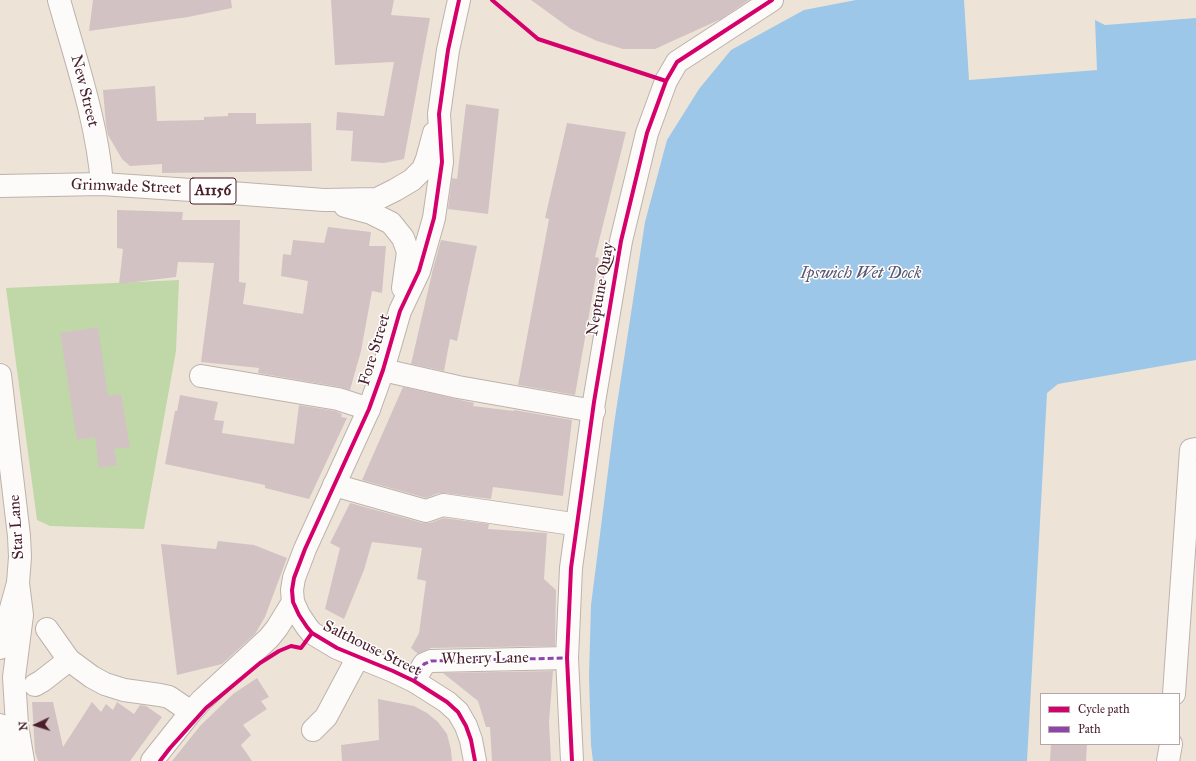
<!DOCTYPE html>
<style>
body{margin:0}
#map{position:relative;width:1196px;height:761px;overflow:hidden;background:#ede4d7;font-family:"IM FELL Great Primer",serif}
canvas{display:block}
.legend{position:absolute;left:1040px;top:693px;width:140px;height:52px;box-sizing:border-box;background:#fff;border:1px solid #b7a5aa;margin:0;padding:5px 7px;list-style:none;font-size:12px;color:#4a1f2b}
.legend li{display:flex;align-items:center;gap:8px;height:20px}
.legend b{width:20px;border:1px solid #b7a5aa}
.north{position:absolute;left:16px;top:705px;width:40px;height:40px;-webkit-text-stroke:3px #fff;paint-order:stroke;rotate:266deg;font-size:11px;font-weight:700;line-height:16px;text-align:center;color:#4a1f2b}
.north::after{content:'';display:block;margin:auto;width:14px;height:18px;background:#4a1f2b;clip-path:polygon(50% 0,100% 100%,50% 72%,0 100%)}
</style>
<div id="map">
<canvas width="1196" height="761"></canvas>
<ul class="legend">
<li><b style="height:5px;background:#d6006c"></b>Cycle path</li>
<li><b style="height:5px;background:#8e44ad"></b>Path</li>
</ul>
<div class="north">N</div>
</div>
<script>
const g = document.querySelector('canvas').getContext('2d');
g.lineJoin = 'round';
function paint(path, color) { g.fillStyle = color; g.fill(path, 'evenodd'); }
function stroke(path, color, width, dash) { g.strokeStyle = color; g.lineWidth = width; g.lineCap = dash ? 'butt' : 'round'; g.setLineDash(dash || []); g.stroke(path); }
function label(font, color, halo, rows, align = 'center') {
  g.font = font + ' "IM FELL Great Primer",serif'; g.lineWidth = 3; g.setLineDash([]); g.textBaseline = 'middle'; g.strokeStyle = halo; g.fillStyle = color; for (const [text, x, y, turn = 0] of rows) {
    g.save(); g.translate(x, y); g.rotate((+turn || 0) * Math.PI / 180); g.textAlign = isNaN(turn) ? turn : align; if (halo) g.strokeText(text, 0, 0); g.fillText(text, 0, 0); g.restore();
  }
}
paint(new Path2D(`
 M179,280l-3,71 -32,178 -94,-3 -13,-6 -31,-232z`), '#c0d8a7');
paint(new Path2D(`
 M856,0h108l5,80 128,-10 -2,-50 10,5 91,-7v342l-138,24 -11,9 -20,368h-434l-2,-16 -2,-69 2,-71 23,-181 31,-202 22,-82 32,-51 32,-39 73,-40z`), '#9dc7e8');
paint(new Path2D(`
 M93,0h138l1,8 -44,9 -99,14z
 M331,0h63l-3,15 39,3 -26,141 -20,4 -33,-2 2,-30 -17,-1 1,-18 47,4 10,-54 -59,3z
 M531,0h218l-28,19 -66,30h-32l-26,-8 -26,-12z
 M155,86l2,35 47,-1v-3l24,-1v-3h28v11l55,-1 1,48 -150,2v-9l-32,2 -8,-7 -14,-24 -2,-10 -3,-35z
 M466,104l33,5 -11,105 -40,-5 4,-31 5,1z
 M567,123l59,9 -31,125 4,1 -24,137 -57,-10 31,-166 -4,-1z
 M117,210l66,2 -1,8h58l-1,62 7,1 -3,21 60,10 5,-33 -27,-5 2,-22 8,1 2,-15 31,3 4,-16 43,5 -2,14h17l-4,47 -10,-2 -11,60 -11,39 -10,-3 -82,-14 1,-5 -58,-6 13,-99 -36,-1 -2,15 -57,7 4,-35 -6,-1z
 M441,240l36,6 -20,95 -7,-2 -6,32 -33,-7 22,-95z
 M98,327l10,69 13,-2 9,53 -16,2 3,16 -18,3 -4,-31 -18,3 -17,-107z
 M403,387l71,16 -1,3 41,5v-1l58,10 -9,76 -70,-9 -2,12 -47,-6h-5l-13,5 -64,-18z
 M180,395l38,7 -4,18 10,1 -2,12 72,11 5,-39 36,6 7,3 -1,3 6,1 -38,81 -44,-11v-3l-100,-21 10,-53h2z
 M350,503l73,20h7l14,-5 45,6 -1,5 59,4 -3,46 12,11 -1,56 -124,2 -13,6 -7,-6 8,-15 7,-52 -9,-2 5,-31 -50,-6 -8,28 -20,49 -19,-10 15,-61 -10,-5z
 M218,541l36,4 33,13 -22,59 -10,17 -33,30 -45,11 -16,-131 55,5z
 M553,671l-4,51 2,39h-59l-2,-34h-4l-8,-26 -35,-28z
 M257,678l12,19 -8,4 6,8 -24,16 8,10 -10,10 11,16h-80l28,-35 33,-32z
 M378,699l36,7 13,7 11,9 9,12 4,16 1,11h-110l-1,-16 38,-5z
 M32,702h21l10,45 29,-45 9,10 5,-8 7,6 4,-8 17,12 6,-9 6,1 16,11 -32,44h-92l-3,-9z
 M1051,744h36l-1,17h-36z`), '#d3c2c3');
const minor = new Path2D(`
 M59,0c17,61 38,121 43,184
 M383,370l75,17 136,24
 M201,376l137,23 31,10
 M334,485l92,26 17,-6 123,18 11,2
 M47,629l22,31 23,17 13,7 19,6 36,5 9,2 22,15
 M0,648l18,-65
 M414,681l10,-17 7,-3 136,-3
 M35,685l7,-4 27,-21
 M1174,694l17,-244 5,-1
 M0,725l8,30
 M313,730l13,-13 32,-60
 M152,761l39,-49 11,-12 67,-62 8,-10 16,-26
 M572,761l-5,-103 4,-90 23,-166 27,-161 26,-108 19,-52 11,-19 95,-62
 M1168,761l3,-17`);
const major = new Path2D(`
 M459,0l-11,50 -9,64 3,48 -8,56 -15,53 -19,40 -17,59 -14,39 -64,140 -11,29 -2,12 1,12 6,13 8,12 5,6 25,15 56,23 21,10 33,21 11,10 8,14 5,14 4,21
 M0,186l102,-2 89,6 133,10 53,-1 18,-9 17,-10 11,-11 4,-10 7,-26
 M345,206l26,7 20,10 12,15 5,14 -5,36
 M0,375l19,161 1,21 -2,26 4,32 -8,62 3,48 6,36
 M0,741l12,20`);
stroke(minor, '#bdb2ac', 24);
stroke(major, '#bdb2ac', 24);
stroke(minor, '#fcfbf9', 22);
stroke(major, '#fcfbf9', 22);
stroke(new Path2D(`
 M414,681l10,-17 7,-3 136,-3`), '#8e44ad', 3, [6, 3]);
stroke(new Path2D(`
 M459,0l-11,50 -9,64 3,48 -8,56 -15,53 -19,40 -17,59 -14,39 -64,140 -11,29 -2,12 1,12 6,13 8,12 5,6 25,15 56,23 21,10 33,21 11,10 8,14 5,14 4,21
 M492,0l46,39 128,42
 M160,761l10,-13 36,-40 54,-45 19,-12 12,-5 10,2 11,-15
 M572,761l-5,-103 4,-90 23,-166 27,-161 26,-108 19,-52 11,-19 95,-62`), '#d6006c', 4);
for (const [x, y, w] of [
 [213,191,46]
]) { const box = new Path2D(); box.roundRect(x - w / 2, y - 13, w, 26, 3); g.fillStyle = '#fff'; g.fill(box); stroke(box, '#4a1f2b', 1); }
label('bold 15px', '#4a1f2b', null, [
 ["A1156",213,191]
]);
label('16px', '#4a1f2b', '#fff', [
 ["New Street",84,91,76],
 ["Grimwade Street",126,187,2],
 ["Neptune Quay",601,289,-80],
 ["Fore Street",375,350,-73],
 ["Star Lane",17,527,-94],
 ["Salthouse Street",372,649,26],
 ["Wherry Lane",485,659,-1]
]);
label('italic 17px', '#5b5670', '#fff', [
 ["Ipswich Wet Dock",861,274]
]);
</script>
